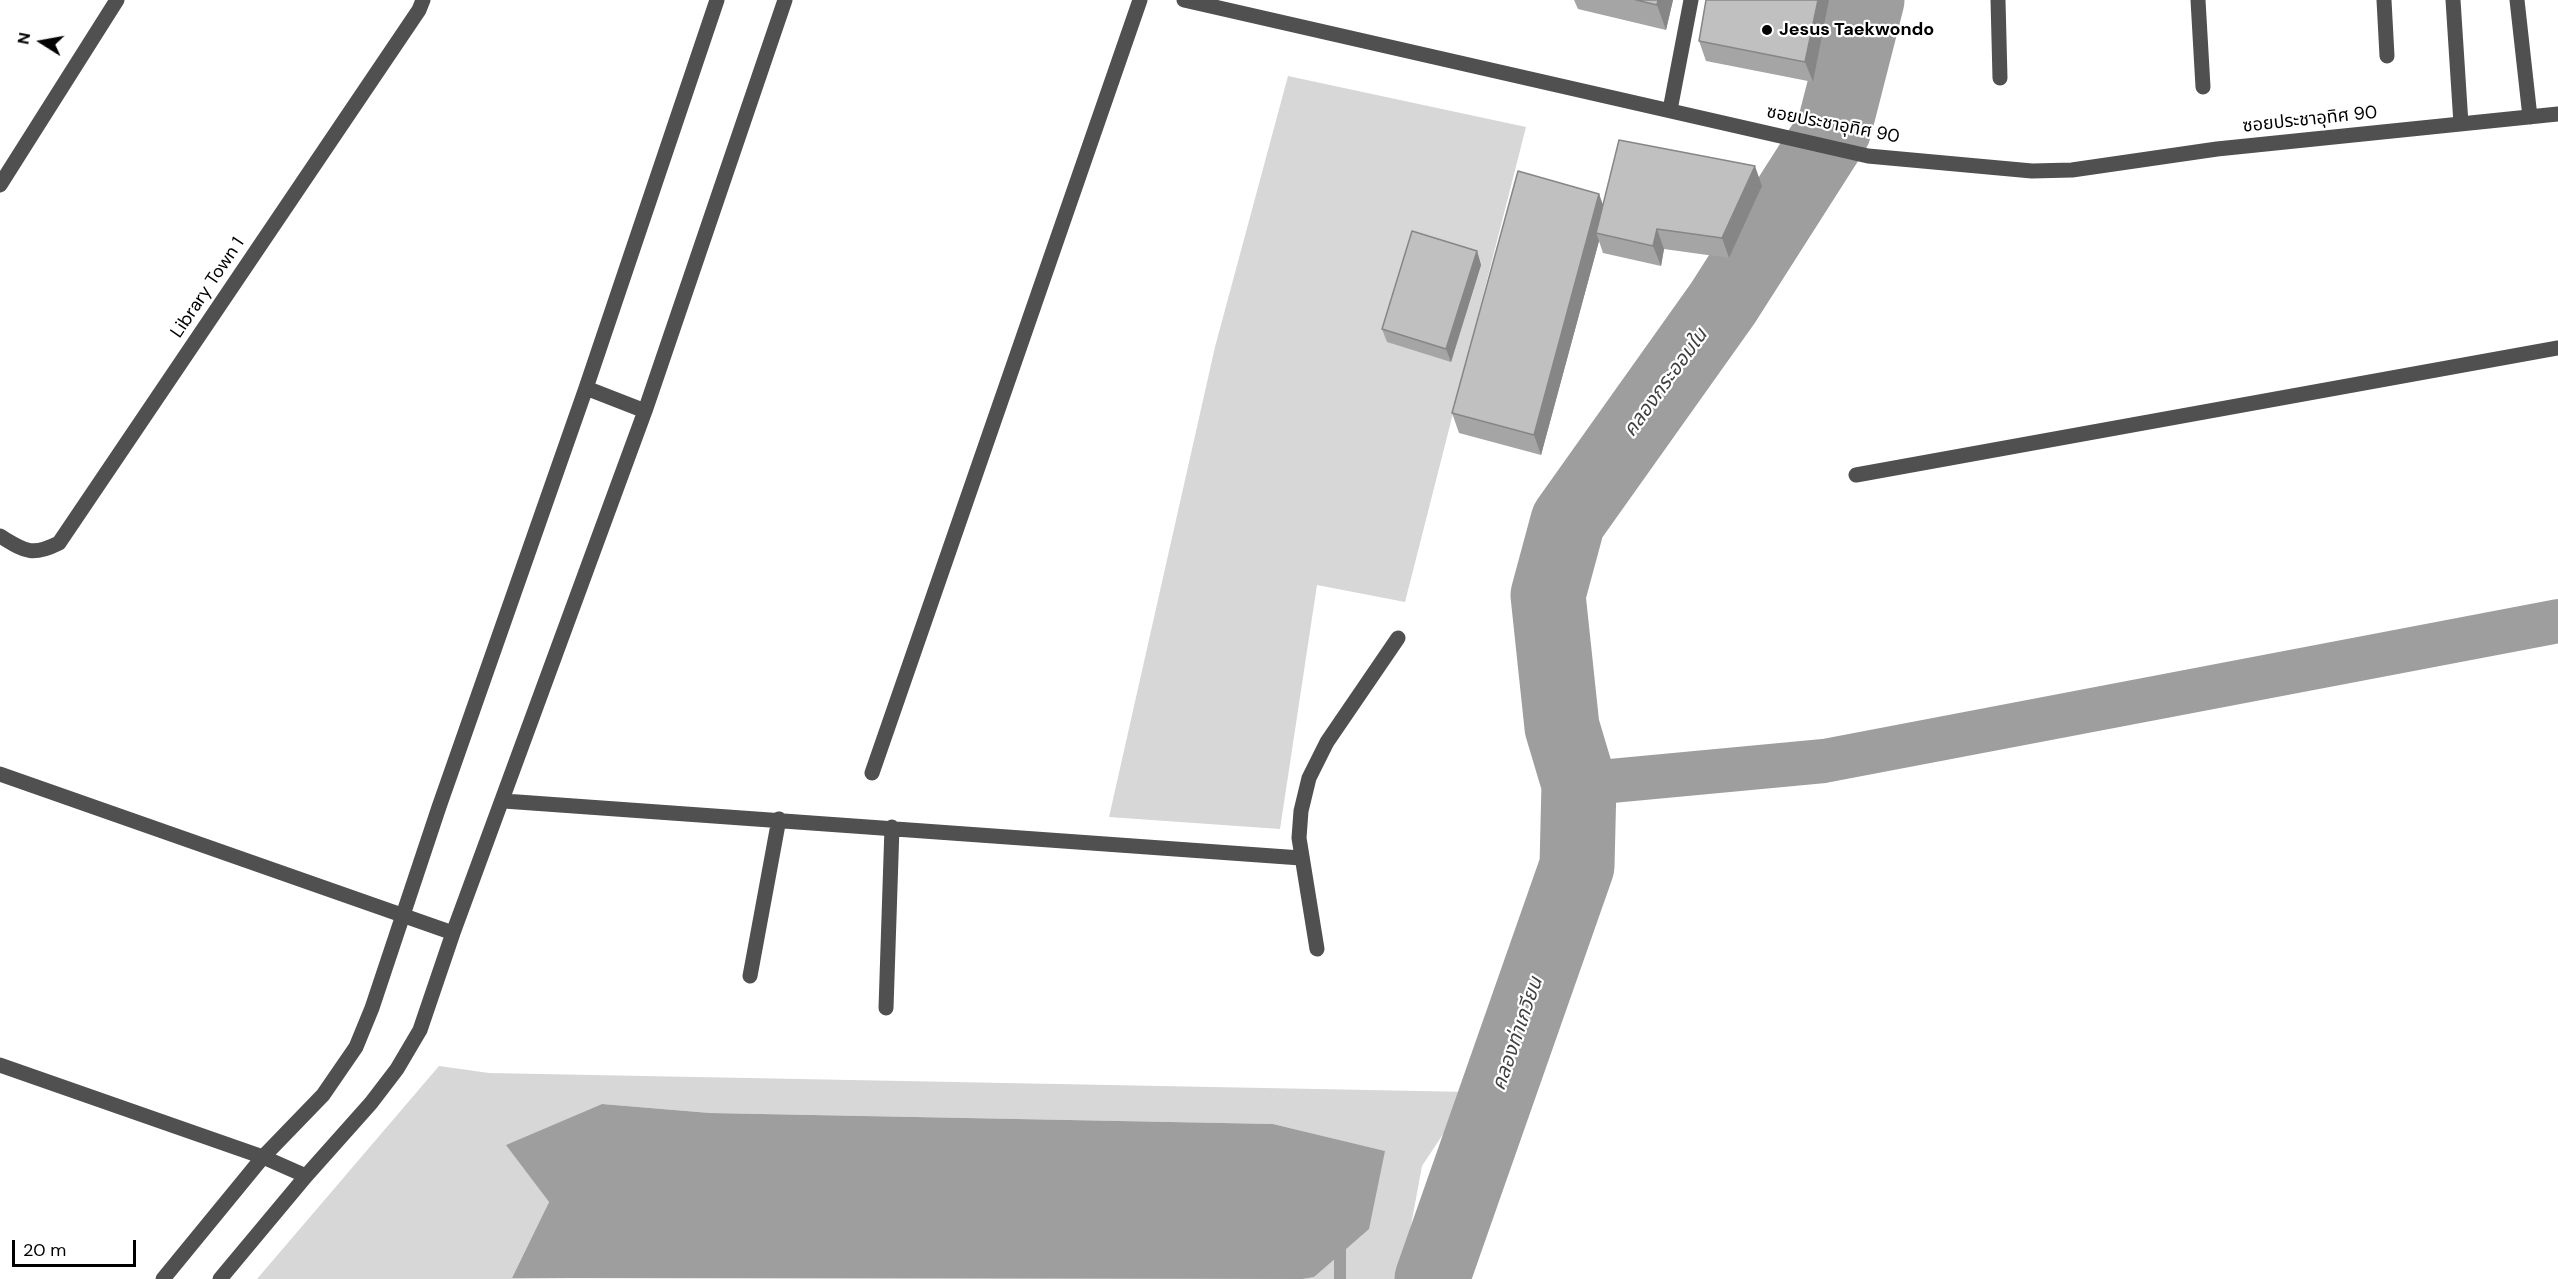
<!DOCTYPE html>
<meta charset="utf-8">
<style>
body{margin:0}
#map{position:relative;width:2558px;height:1279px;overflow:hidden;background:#fff;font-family:"DM Sans",sans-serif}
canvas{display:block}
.north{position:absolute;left:12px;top:12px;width:60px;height:60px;-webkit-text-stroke:4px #fff;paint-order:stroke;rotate:281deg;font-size:16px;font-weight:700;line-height:24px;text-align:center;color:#000}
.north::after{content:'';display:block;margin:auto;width:21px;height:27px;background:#000;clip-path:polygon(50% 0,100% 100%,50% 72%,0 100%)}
.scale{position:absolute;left:12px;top:1240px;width:124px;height:27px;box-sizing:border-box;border:3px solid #000;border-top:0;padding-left:8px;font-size:18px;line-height:21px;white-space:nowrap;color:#000;-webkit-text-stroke:4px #fff;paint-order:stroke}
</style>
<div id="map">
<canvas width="2558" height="1279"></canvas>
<div class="north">N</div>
<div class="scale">20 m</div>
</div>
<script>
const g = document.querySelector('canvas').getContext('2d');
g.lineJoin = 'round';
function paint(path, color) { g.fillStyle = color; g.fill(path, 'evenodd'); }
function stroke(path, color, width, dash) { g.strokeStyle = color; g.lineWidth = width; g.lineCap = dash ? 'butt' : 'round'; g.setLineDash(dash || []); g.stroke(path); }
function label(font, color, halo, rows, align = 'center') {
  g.font = font + ' "DM Sans","Noto Sans Thai",sans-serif'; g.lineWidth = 4.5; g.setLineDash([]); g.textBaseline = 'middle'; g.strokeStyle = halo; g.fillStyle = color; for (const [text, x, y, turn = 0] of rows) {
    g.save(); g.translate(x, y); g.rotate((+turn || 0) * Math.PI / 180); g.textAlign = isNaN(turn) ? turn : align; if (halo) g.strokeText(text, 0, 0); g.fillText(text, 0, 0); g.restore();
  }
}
paint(new Path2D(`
 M1288,76l238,51 -121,475 -88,-17 -37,244 -171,-12 106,-470z
 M439,1066l50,7 982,19 -49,74 -21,113h-98l11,-2 70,-126 -111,-27 -563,-11 -108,-9 -95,41 42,57 -37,76 61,1h-316z`), '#d7d7d7');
paint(new Path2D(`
 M602,1104l108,9 563,11 112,27 -16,78 -55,48 -11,2 -791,-1 37,-76 -43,-57z`), '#9e9e9e');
stroke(new Path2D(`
 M1340,1238v41`), '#9e9e9e', 12);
stroke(new Path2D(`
 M1579,784l245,-23 734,-140`), '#9e9e9e', 44);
stroke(new Path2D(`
 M1432,1279l145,-413 2,-82 -17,-57 -14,-132 20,-74 155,-218 111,-174 33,-129`), '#9e9e9e', 75);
stroke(new Path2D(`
 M1184,0l684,156 164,15 40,-1 145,-21 341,-35
 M1998,0l2,78
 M2198,0l5,87
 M2384,0l3,56
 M2453,0l8,124
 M2517,0l13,117
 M1670,110l21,-110
 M0,185l117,-185
 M586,388l59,23
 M1856,475l702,-127
 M0,536c25,15 31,21 59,7l360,-533 4,-10
 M872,773l268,-773
 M0,774l453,159
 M504,801l797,57
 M1317,949l-18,-111 2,-27 8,-33 18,-36 71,-104
 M750,976l29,-157
 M886,1008l6,-181
 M0,1065l263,92 43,19
 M163,1279l100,-122 60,-62 33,-48 16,-39 67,-201 147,-419 131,-388
 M220,1279l86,-103 65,-73 26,-34 23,-39 33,-97 192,-522 140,-411`), '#505050', 15);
paint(new Path2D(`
 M1574,0h99l-7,30 -88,-21z
 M1706,0h123l-16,82 -107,-21 -7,-20z
 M1762,186l-33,72 -65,-9 -3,17 -58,-13 -4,-12 -58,214 -82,-22 -7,-20 147,-219 4,11z
 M1477,251l4,14 -30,97 -64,-20 -5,-13z`), '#a5a5a5');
paint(new Path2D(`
 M1658,0h15l-7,30 -9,-25z
 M1818,0h11l-16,82 -8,-20z
 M1755,166l7,20 -33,72 -7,-20z
 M1599,194l7,20 -10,19 3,8 -58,214 -7,-20z
 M1657,229l7,20 -3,17 -8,-20z
 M1477,251l4,14 -30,97 -5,-13z`), '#868686');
const building = new Path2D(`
 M1636,0h22l-1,5z
 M1706,0h112l-13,62 -106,-21z
 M1619,140l136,26 -33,72 -65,-9 -4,17 -57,-13z
 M1518,171l81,23 -65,241 -82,-22z
 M1412,231l65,20 -31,98 -64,-20z`);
paint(building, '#c0c0c0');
stroke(building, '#868686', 1.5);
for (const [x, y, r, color] of [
 [1767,30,6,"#000"]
]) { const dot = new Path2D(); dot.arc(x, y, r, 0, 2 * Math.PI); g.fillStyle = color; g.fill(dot); stroke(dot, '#fff', 2); }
label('bold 18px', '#000', '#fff', [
 ["Jesus Taekwondo",1779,30]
], 'left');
label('18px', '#000', '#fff', [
 ["ซอยประชาอุทิศ 90",2310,120,-6],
 ["ซอยประชาอุทิศ 90",1833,125,11],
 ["Library Town 1",208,288,-56]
]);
label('italic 20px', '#3f3f3f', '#fff', [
 ["คลองกระออมใน",1666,383,-54],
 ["คลองท่าเกวียน",1518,1034,-71]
]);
</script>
